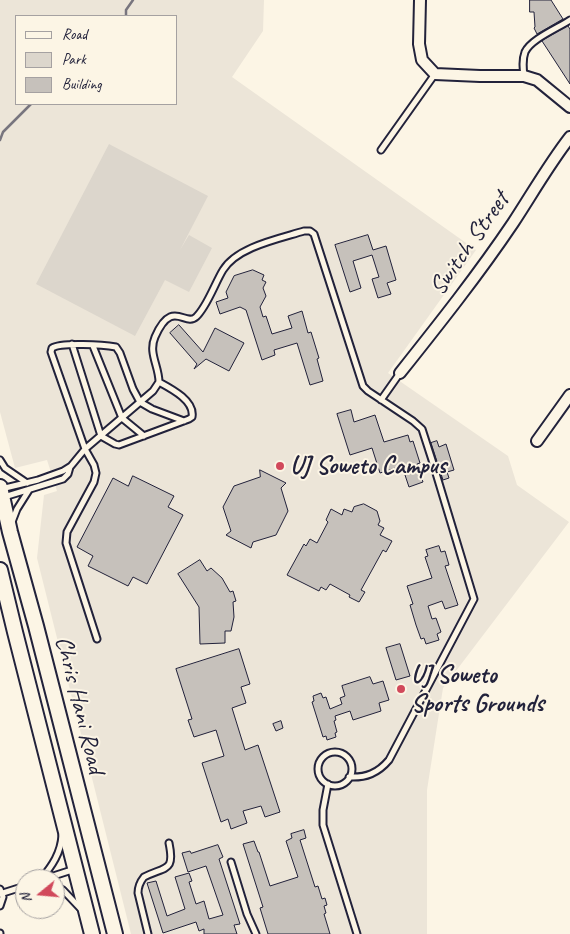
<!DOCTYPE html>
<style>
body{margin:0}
#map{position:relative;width:570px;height:934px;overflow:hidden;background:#fcf5e5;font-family:Caveat,sans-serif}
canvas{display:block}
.legend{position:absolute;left:15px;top:15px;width:162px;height:90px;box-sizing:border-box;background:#fcf5e5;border:1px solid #a5a1a1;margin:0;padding:6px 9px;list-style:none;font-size:15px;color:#22223b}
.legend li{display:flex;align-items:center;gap:10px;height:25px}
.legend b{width:25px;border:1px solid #a5a1a1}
.north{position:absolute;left:15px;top:869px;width:50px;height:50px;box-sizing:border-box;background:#fcf5e5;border:1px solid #a5a1a1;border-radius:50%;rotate:253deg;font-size:14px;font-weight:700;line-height:20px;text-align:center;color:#22223b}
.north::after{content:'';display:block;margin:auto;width:18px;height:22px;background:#d1495b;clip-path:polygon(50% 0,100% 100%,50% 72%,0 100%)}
</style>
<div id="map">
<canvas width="570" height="934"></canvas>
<ul class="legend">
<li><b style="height:6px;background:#fcf5e5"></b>Road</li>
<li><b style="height:14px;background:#dcd6cc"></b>Park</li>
<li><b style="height:14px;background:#c6c1bb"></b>Building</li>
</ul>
<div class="north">N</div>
</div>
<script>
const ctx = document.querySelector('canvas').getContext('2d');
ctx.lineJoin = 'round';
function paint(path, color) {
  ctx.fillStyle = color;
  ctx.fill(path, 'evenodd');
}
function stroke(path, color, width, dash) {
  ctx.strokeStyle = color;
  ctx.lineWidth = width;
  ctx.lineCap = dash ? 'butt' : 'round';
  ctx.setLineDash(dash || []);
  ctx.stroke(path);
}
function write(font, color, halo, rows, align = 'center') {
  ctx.font = font + ' Caveat,sans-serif';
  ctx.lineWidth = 4;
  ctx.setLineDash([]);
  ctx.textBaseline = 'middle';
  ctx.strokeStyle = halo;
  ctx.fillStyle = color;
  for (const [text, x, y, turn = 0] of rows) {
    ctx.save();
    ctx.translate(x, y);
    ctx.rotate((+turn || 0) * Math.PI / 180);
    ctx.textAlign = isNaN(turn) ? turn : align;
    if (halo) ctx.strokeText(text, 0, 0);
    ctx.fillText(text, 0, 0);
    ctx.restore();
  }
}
paint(new Path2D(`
 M0,0H264L263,31L232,77L476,250L388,373L508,456L517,485L569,522L443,688L427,790V934H131L37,558L44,495L57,491L47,460L15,468L0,412ZM16,16H176V104H16Z`), '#ece5d8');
paint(new Path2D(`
 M109,144L208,196L180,250L189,235L212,248L189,292L165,280L135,336L36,284Z`), '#dcd6cc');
stroke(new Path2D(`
 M126,16V10L133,0
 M0,140L3,132L31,104`), '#78757e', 2.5);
const building = new Path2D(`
 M530,0H551L563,19L537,34L534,28L535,27L534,12H530Z
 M568,26L570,29V84L542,41Z
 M368,235L373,250L386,246L396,280L387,283L391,294L378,298L372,279L379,277L372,255L353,261L361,288L350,292L335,245Z
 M253,270L264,275L262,280L266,282L263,288L266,296L260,307L263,317L266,316L272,334L292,328L288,316L302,311L308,333L311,332L319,358L317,359L323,381L310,385L297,343L274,350L275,355L262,360L246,310L240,307L220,314L216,302L228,298L226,292L234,276Z
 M179,325L203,352L215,328L244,343L229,371L206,359L194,369L197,364L170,333Z
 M351,410L354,422L375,415L384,442L408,435L410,442L413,441L420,463L417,464L423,482L409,487L402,466L380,473L372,448L350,455L337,414Z
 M437,441L439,447L446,444L454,470L447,472L449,478L443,480L431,443Z
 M260,470L286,483L281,488L288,511L276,535L253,542L251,548L226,535L231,531L223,507L234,486L260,477Z
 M133,476L174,496L168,507L183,515L147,584L133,577L128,586L88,566L93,556L77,547L113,478L128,486Z
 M364,504L377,511L380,521L378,525L384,528L380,535L392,541L386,552L383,550L361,590L365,592L359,602L349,597L350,595L330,584L326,590L321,587L319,591L287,575L304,544L306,546L310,539L317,543L328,522L326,520L331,509L342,515L344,509L352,512L354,507Z
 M439,546L441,552L445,551L449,565L445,566L458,605L445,609L442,601L428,606L432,619L436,618L441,632L437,634L439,640L426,644L424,638L421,639L416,625L410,605L413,604L407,586L432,578L425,557L428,556L426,550Z
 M200,560L207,571L211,568L222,578L230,592L233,591L236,601L233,602L234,617L231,631H225V643L200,644L199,607L178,574Z
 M400,644L410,676L396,680L386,648Z
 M239,649L250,684L241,687L246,703L232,708L245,750L258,745L280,812L265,817L261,806L243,811L247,823L231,829L228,819L221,822L202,763L224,756L216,730L194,737L188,720L192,719L176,669Z
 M370,677L373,684L383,681L389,700L379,703L381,711L353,720L350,711L335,716L336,720L334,721L337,732L335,733L336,737L327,740L326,736L323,737L312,702L314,701L313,696L321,693L323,698L326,697L330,709L342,704L340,698L345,696L342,686Z
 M281,721L283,728L276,731L273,724Z
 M304,830L306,838L300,840L315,887L318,886L322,899L325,898L327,905L324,906L326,913L324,914L330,934H268L260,908L263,907L243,844L254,841L258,852H259L270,886L298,877L286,841L292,838L291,834Z
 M218,845L223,857L219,859L240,924L234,925L237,934H204V929L199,931L196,922L163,933L147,883L156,881L167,916L185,909L175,877L189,873L192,881L189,882L196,904L204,901L209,919L223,915L206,866L188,872L182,853L190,851L191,853Z`);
paint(building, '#c6c1bb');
stroke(building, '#22223b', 1);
const service = new Path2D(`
 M524,76C523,68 522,60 525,52C531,39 558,28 570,20
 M381,150L435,74
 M72,344L101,436L115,444L119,445L189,419L192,417C195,401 172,389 159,382C159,366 148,353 155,337C172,298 185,327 196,317C207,307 215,283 223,270C237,247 278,239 304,231H310L314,234L363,386L368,391L413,421L422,429L432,460L474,599L389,760C378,773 366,778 349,777
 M93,346L122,418L144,436
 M381,400L400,373
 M0,460L5,468L27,483
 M1,489L38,480L63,471L71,466L85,449L153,391L159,382
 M4,497L63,479L68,474L70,467
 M12,522L17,509L29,490
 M97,639L66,543L67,532L94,482L96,473L94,465L85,449L51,352L52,348C61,342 104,345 116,347L120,353L133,389L140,402L152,409L184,421
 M318 769a17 17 0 1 1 34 0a17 17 0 1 1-34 0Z
 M328,784L323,810V825L357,934
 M231,862L247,914L256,934
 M41,879C52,866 61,853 62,835
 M44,879L75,869
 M55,886L63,890L80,908
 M0,889L3,897L0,906
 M3,893L25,886
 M0,933V934
 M148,934L138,893C138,887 140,882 144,877C166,866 175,872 169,843`);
const minor = new Path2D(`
 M420,0L419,44L422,60L435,74L480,76H524L537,80L570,107
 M400,373C439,324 478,275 513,223C532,194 549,164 570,137
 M537,441L570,395`);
const secondary = new Path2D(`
 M0,487L10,532L36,626L115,934
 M0,570L15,632L92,934`);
stroke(service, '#22223b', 9);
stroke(minor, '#22223b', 14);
stroke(secondary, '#22223b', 18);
stroke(service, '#fcf5e5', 5);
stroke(minor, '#fcf5e5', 10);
stroke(secondary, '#fcf5e5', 14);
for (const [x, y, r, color] of [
 [280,466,5,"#d1495b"],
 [401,689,5,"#d1495b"]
]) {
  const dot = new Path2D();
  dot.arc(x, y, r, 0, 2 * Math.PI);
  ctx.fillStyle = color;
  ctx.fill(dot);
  stroke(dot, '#fcf5e5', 2);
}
write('25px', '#22223b', '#fcf5e5', [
 ["Switch Street",470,244,-55],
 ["Chris Hani Road",79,705,76]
]);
write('bold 25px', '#22223b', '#fcf5e5', [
 ["UJ Soweto Campus",290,466],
 ["UJ Soweto",411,675],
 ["Sports Grounds",411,704]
], 'left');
</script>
